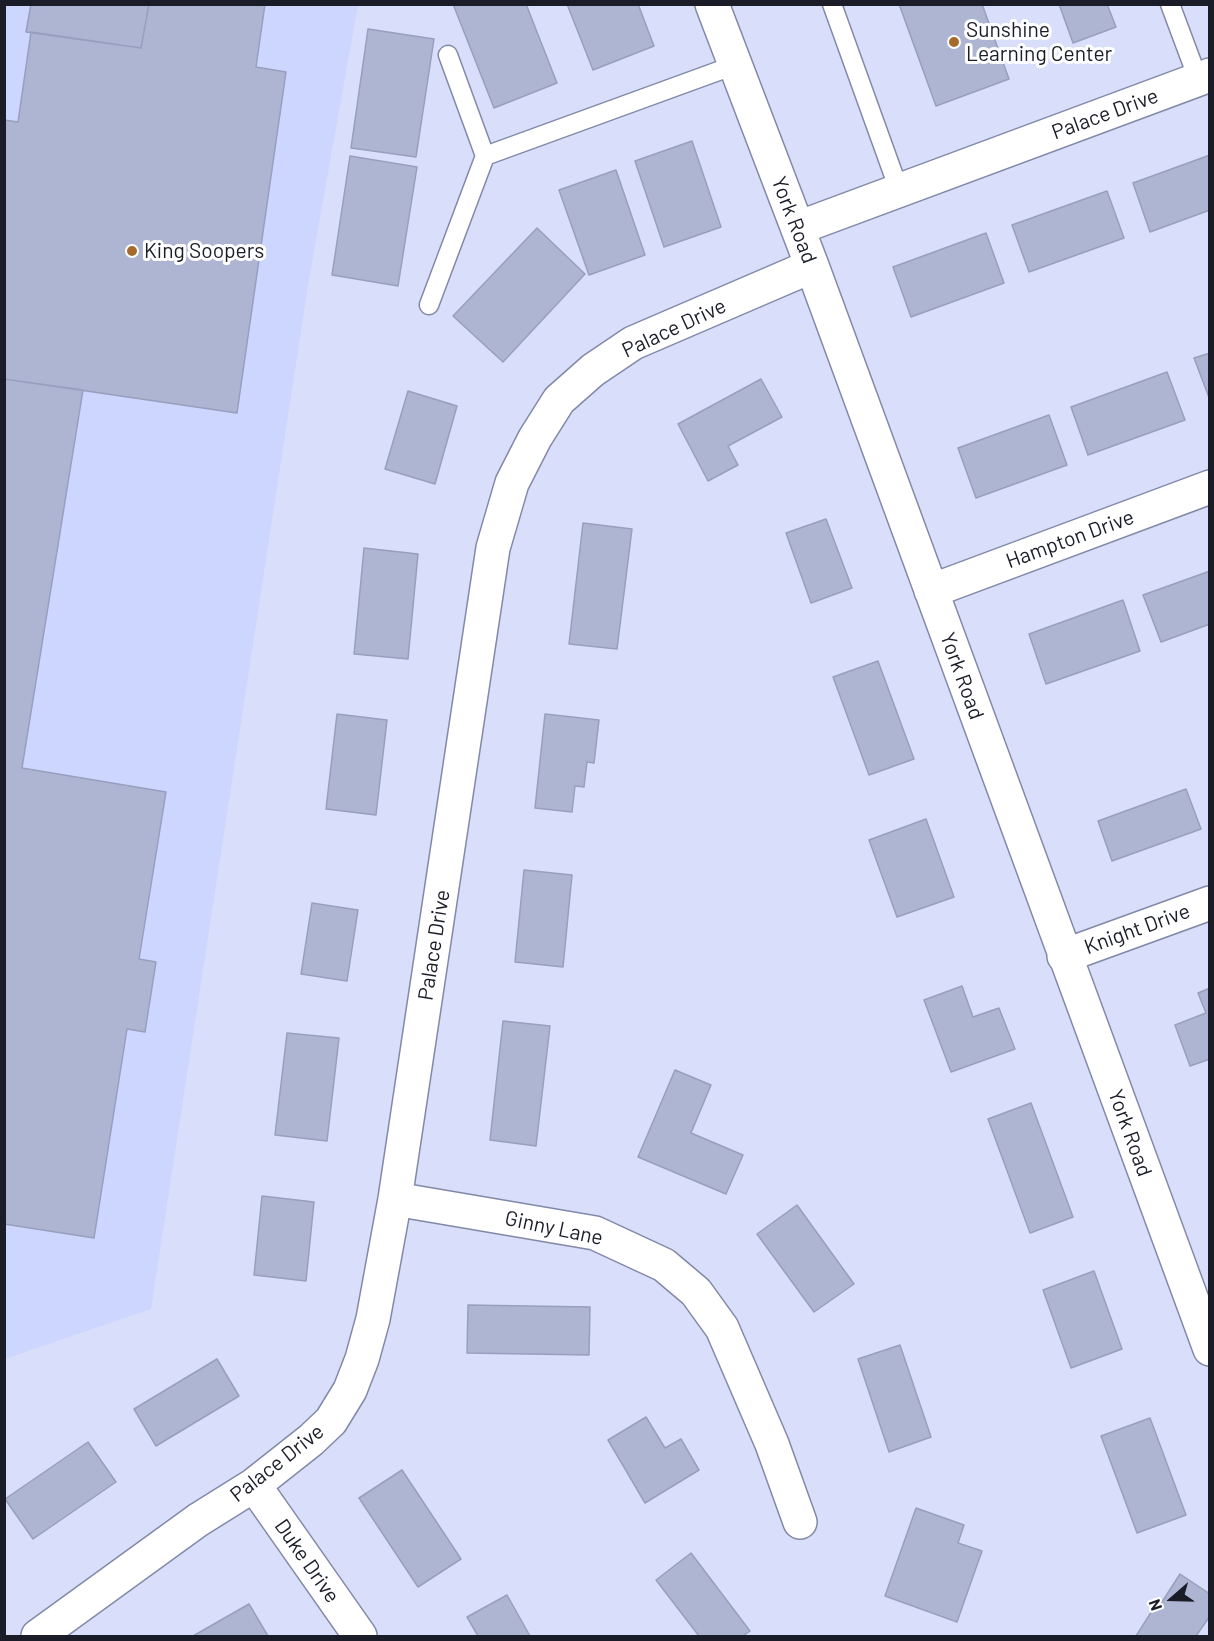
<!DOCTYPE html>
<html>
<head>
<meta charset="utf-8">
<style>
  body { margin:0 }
  #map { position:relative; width:1214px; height:1641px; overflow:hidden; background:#d9dffa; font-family:Barlow,sans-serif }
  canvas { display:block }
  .frame { position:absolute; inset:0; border:6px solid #1a1c28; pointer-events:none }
  .north { position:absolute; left:1142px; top:1569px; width:60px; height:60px; -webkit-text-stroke:4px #fff; paint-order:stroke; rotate:250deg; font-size:16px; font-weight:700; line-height:24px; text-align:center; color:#1a1c28 }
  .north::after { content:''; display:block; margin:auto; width:21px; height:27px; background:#1a1c28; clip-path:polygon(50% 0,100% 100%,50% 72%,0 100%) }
</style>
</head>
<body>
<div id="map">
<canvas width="1214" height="1641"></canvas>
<div class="frame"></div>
<div class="north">N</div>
</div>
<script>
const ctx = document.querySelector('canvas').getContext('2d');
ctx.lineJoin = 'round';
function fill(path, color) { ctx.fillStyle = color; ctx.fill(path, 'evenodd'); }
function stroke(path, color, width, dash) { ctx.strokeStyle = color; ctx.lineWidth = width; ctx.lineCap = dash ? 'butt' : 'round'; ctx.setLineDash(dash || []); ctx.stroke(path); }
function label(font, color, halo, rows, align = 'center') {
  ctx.font = font + ' Barlow,sans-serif'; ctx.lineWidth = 6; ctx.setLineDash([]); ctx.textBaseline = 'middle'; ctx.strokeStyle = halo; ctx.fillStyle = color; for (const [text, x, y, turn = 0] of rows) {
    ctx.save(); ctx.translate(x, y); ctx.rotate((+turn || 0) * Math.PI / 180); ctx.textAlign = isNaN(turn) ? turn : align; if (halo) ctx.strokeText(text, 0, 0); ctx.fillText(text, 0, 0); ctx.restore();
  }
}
fill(new Path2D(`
  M4,5H358L309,279L151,1309L5,1359Z`), '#cdd6fe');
const building = new Path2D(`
  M31,4H149L141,48L26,32Z
  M149,4H265L256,67L286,72L237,413L4,379V120L18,122L31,32L141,48Z
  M453,4H526L557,83L494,108Z
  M567,4H638L654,46L593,70Z
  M899,4H982L1009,79L936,106Z
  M1059,4H1107L1116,27L1073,43Z
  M368,29L434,39L416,157L351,148Z
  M692,141L721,227L664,247L635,161Z
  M1210,155V210L1150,232L1133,183Z
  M350,156L417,167L398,286L332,275Z
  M616,170L645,255L589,275L559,190Z
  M1107,191L1124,238L1029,272L1012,225Z
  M537,228L585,274L503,362L453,316Z
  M986,233L1004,283L911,317L893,267Z
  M1210,353V400L1194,358Z
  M1167,372L1185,420L1088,455L1071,407Z
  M4,379L83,390L22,768L166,792L139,959L156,962L145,1032L127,1029L94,1238L4,1224Z
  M761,379L782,417L728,446L738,465L708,481L678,424Z
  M408,391L457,406L435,484L385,469Z
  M1049,415L1067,465L976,498L958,448Z
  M826,519L852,588L811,603L786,533Z
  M583,523L632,529L617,649L569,644Z
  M364,548L418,554L408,659L354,654Z
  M1210,571V624L1161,642L1143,595Z
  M1123,600L1140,651L1046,684L1029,634Z
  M878,661L914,759L869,775L833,677Z
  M337,714L387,720L376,815L326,809Z
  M545,714L599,720L594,763L587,762L584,787L575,786L572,812L535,808Z
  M1186,789L1201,829L1112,861L1098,821Z
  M926,819L954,897L897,917L869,840Z
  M524,870L572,875L563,967L515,962Z
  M312,903L358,910L347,981L301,974Z
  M962,986L973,1017L999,1008L1015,1049L951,1072L924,1000Z
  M1210,988V1059L1190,1066L1175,1025L1206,1013L1198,993Z
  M503,1021L550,1026L536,1146L490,1140Z
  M287,1033L339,1038L327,1141L275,1135Z
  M675,1070L711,1085L691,1133L743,1155L726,1194L638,1157Z
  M1031,1103L1073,1217L1030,1233L988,1119Z
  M262,1196L314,1202L306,1281L254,1275Z
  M797,1205L854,1284L814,1312L757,1234Z
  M1094,1271L1122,1349L1071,1368L1043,1290Z
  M468,1305L590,1307L589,1355L467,1353Z
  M900,1345L931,1437L889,1452L858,1359Z
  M217,1359L239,1396L156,1446L134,1409Z
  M646,1417L665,1448L681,1439L699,1470L645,1503L608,1440Z
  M1150,1418L1186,1515L1137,1533L1101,1436Z
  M88,1442L116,1482L33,1539L5,1499Z
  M402,1470L461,1559L418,1587L359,1498Z
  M916,1508L964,1525L958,1543L982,1551L957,1622L885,1596Z
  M691,1553L750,1631L743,1636H699L656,1580Z
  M1180,1574L1210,1594V1616L1196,1636H1136L1157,1603L1160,1605Z
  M507,1595L530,1636H478L467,1617Z
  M249,1604L268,1636H193Z`);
fill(building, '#aeb5d3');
stroke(building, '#989fbe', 1.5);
const lane = new Path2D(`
  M832,4L899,190
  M1170,4L1198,79
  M448,55L485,156
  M429,305L485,156L735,65`);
const street = new Path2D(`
  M712,4L812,266L1210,1349
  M798,228L1210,75
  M931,591L1210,487
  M1064,956L1210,903
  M395,1199L595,1233L664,1265L696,1292L722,1328L772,1444L800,1522
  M254,1485L360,1636
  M38,1636L198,1520L254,1485L311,1440L331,1421L350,1390L362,1359L373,1319L395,1199L493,548L512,483L535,438L559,400L593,370L633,343L812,266`);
stroke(lane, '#8289a8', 21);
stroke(street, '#8289a8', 36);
stroke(lane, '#fff', 18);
stroke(street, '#fff', 33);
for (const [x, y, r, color] of [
  [954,42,6,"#a66b2c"],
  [132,251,6,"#a66b2c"]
]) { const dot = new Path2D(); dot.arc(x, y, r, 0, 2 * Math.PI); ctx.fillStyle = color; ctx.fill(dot); stroke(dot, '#fff', 2); }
label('21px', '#1a1c28', '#fff', [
  ["Sunshine",966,30],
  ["Learning Center",966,54],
  ["King Soopers",144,251]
], 'left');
label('21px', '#1a1c28', '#fff', [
  ["Palace Drive",1105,114,-20],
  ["York Road",794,220,69],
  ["Palace Drive",674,328,-25],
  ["Hampton Drive",1070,539,-20],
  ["York Road",962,676,70],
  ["Knight Drive",1137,929,-20],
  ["Palace Drive",434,945,-81],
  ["York Road",1130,1133,70],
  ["Ginny Lane",554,1228,12],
  ["Palace Drive",277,1463,-38],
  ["Duke Drive",307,1561,55]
]);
</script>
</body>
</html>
